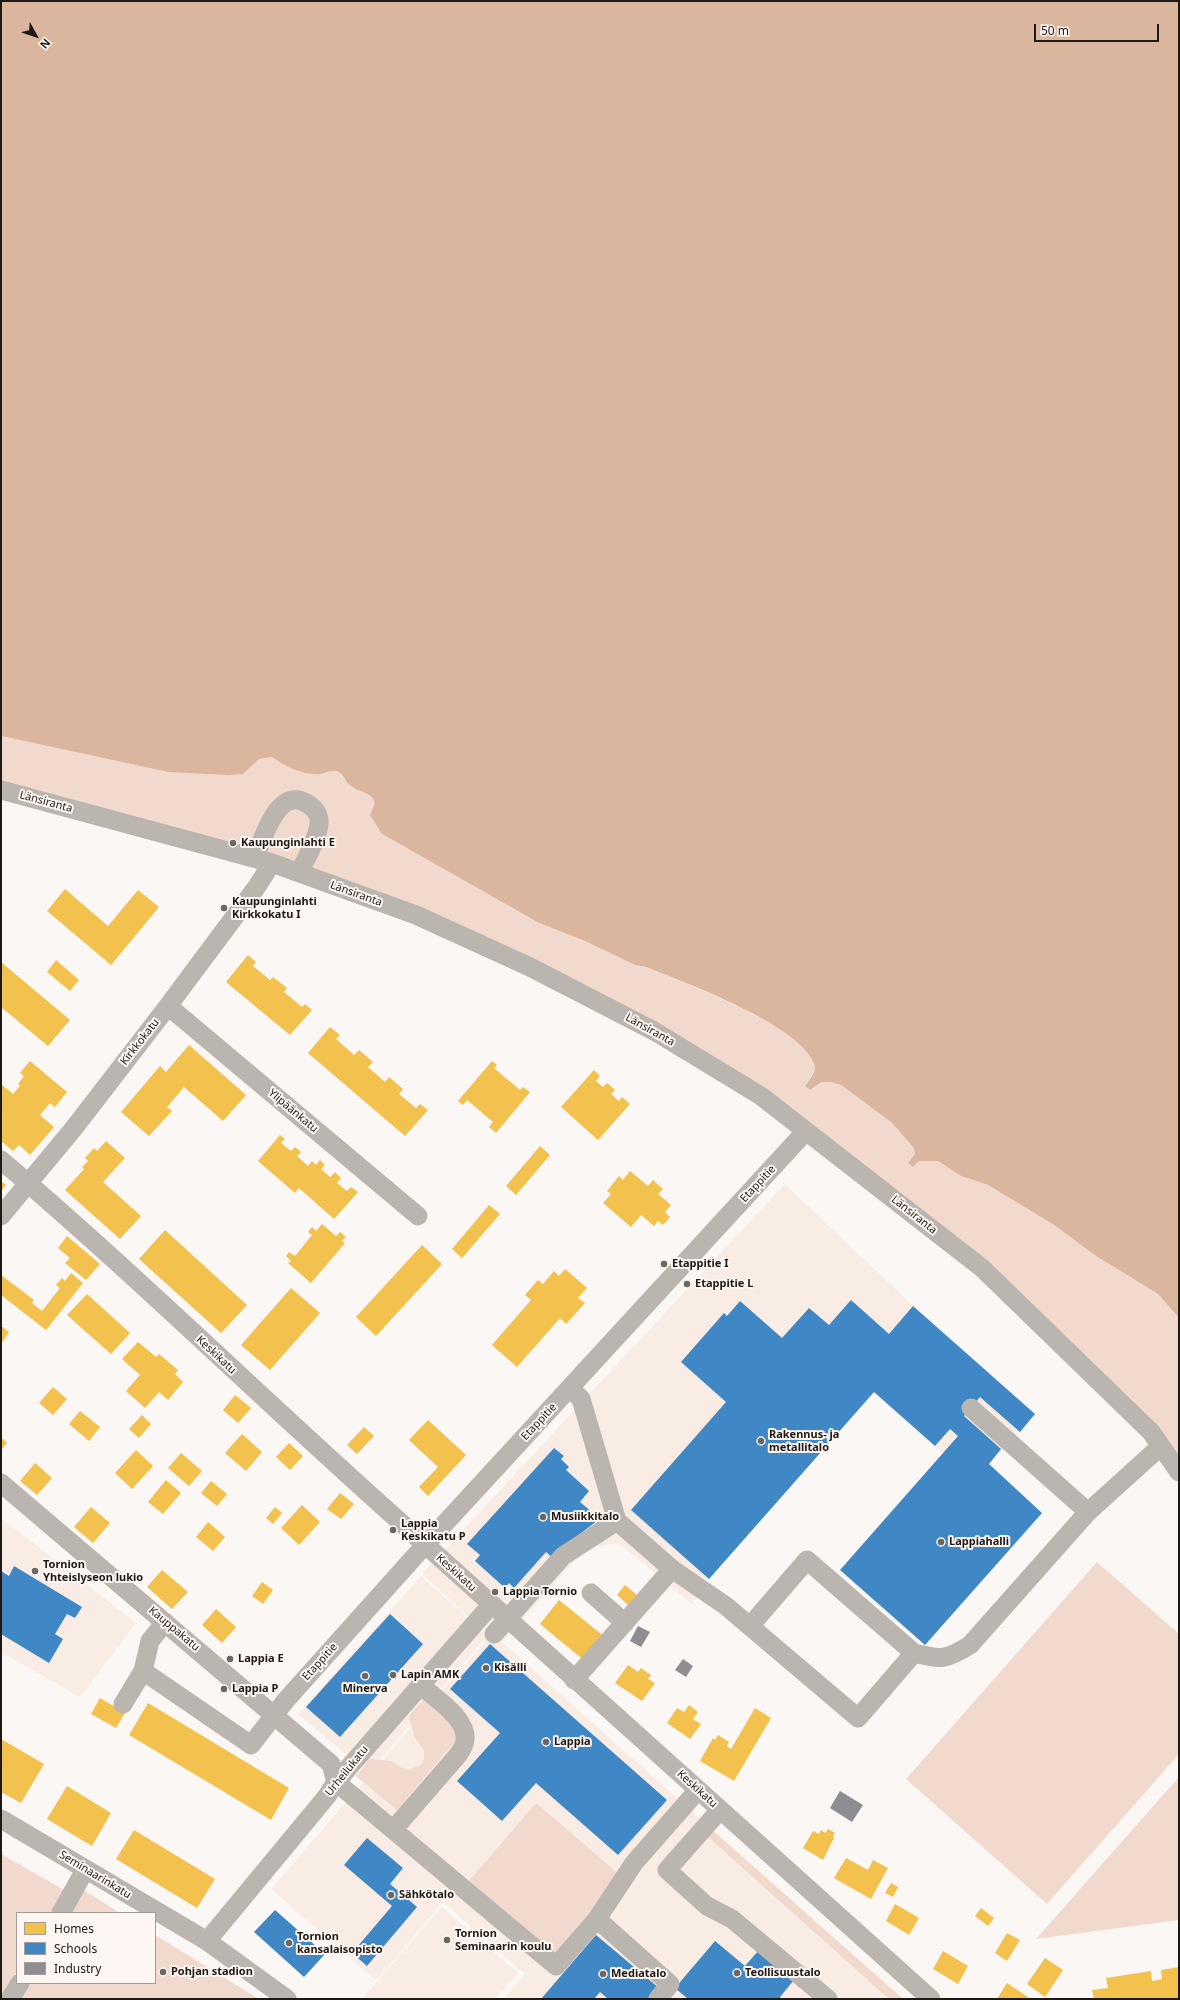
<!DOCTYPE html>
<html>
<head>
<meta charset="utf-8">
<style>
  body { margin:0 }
  #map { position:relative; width:1180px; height:2000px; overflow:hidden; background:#faf7f5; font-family:"Noto Sans",sans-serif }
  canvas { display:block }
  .frame { position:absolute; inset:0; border:2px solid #1e1915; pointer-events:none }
  .legend { position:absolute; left:16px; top:1912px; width:140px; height:72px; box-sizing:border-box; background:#fdf6f2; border:1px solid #a49e9a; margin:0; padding:5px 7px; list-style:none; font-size:12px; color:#1e1915 }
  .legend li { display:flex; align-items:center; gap:8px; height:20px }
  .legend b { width:20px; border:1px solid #a49e9a }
  .north { position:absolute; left:16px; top:16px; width:40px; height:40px; -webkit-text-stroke:3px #fdf6f2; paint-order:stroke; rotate:130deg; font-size:11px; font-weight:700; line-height:16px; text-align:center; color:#1e1915 }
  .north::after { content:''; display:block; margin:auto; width:14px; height:18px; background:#1e1915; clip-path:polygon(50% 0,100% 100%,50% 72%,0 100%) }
  .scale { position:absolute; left:1034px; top:24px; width:125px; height:18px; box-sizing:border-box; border:2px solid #1e1915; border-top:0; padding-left:5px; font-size:12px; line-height:14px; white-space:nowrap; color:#1e1915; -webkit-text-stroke:3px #fdf6f2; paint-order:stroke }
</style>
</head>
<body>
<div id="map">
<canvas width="1180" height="2000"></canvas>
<div class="frame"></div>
<ul class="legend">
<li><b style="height:11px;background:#f2c14e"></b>Homes</li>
<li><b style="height:11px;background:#3f88c5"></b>Schools</li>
<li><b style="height:11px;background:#8d8d92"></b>Industry</li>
</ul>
<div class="north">N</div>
<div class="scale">50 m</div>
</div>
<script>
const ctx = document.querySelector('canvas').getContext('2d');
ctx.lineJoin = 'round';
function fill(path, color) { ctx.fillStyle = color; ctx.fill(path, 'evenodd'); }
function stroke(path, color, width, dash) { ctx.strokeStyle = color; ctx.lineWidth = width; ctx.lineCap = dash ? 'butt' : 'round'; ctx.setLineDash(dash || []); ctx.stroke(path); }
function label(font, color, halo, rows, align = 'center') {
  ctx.font = font + ' "Noto Sans",sans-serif'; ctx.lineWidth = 4; ctx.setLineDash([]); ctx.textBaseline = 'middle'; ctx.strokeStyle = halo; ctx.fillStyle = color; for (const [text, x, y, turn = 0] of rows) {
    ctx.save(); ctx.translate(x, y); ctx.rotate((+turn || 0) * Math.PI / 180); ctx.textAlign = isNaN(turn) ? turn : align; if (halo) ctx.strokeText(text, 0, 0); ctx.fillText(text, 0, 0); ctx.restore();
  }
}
fill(new Path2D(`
  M785,1184L913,1306L1035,1414L989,1464L943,1454L874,1392L709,1579L692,1604L619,1543L586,1548L502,1642L903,1999H503L525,1974L443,1902L376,1980L271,1889L490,1636L422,1574Z
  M1,1518L136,1623L80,1697L1,1652Z
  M421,1576L487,1636L368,1773L298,1714Z
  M442,1907L518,1973L495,1999H362Z`), '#f8ece4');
fill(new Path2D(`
  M1,736L168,772L243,774L259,759L272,757L279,762L320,774L332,771L338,772L351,786L369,793L374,800V808L382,834L539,923L585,941L635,965L646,967C682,982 804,1027 814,1064C816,1072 809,1080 805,1086L810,1090L822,1082H830L841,1085L891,1122L914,1148L915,1154L908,1163L913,1167L919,1161H938L961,1176L988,1185L1054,1225L1096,1256L1158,1294L1179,1318V1466L1155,1430L765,1092L421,911L1,784Z
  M1097,1562L1179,1634V1754L1047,1904L906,1779Z
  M424,1699L452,1723L457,1739L397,1810L356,1776L370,1759L391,1761L402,1768L409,1770L422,1764L424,1759V1750L414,1736L409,1716Z
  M1179,1777V1920L1036,1939Z
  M536,1803L621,1876L554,1954L469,1881Z
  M712,1830L903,1999H889L707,1836Z
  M1,1854L66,1891L53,1913H17V1971L1,1997Z
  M82,1889L120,1913H65Z
  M155,1935L259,1999H13L23,1983H155Z`), '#f1dacd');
fill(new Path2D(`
  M1,1H1179V1318L1158,1294L1096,1256L1054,1225L988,1185L961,1176L938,1161H919L913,1167L908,1163L915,1154L914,1148L891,1122L841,1085L830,1082H822L810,1090L805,1086C809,1080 817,1072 814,1064C802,1026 684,982 646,967L635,965L585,941L539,923L382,834L370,815C383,793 364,795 351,786C345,782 344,774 336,771C330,770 326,773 321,774C305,776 284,766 272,757L259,759L243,774L228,775L168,772L1,736Z`), '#dab69f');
fill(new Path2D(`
  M65,889L108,926L138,890L159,907L111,965L47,911Z
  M248,955L256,962L253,966L270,980L273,977L287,988L284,992L302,1007L305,1004L312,1010L290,1035L226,982Z
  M56,960L79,980L70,991L47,972Z
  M1,962L70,1020L48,1046L1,1007Z
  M330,1027L340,1035L336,1039L354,1055L359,1050L373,1062L368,1067L385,1082L389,1077L403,1089L399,1094L416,1108L420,1104L428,1110L405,1136L308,1053Z
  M189,1045L246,1095L223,1121L184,1087L167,1107L172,1111L149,1136L121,1112L160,1066L166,1072Z
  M30,1061L67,1092L55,1107L50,1103L40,1115L54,1127L30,1155L19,1145L13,1151L1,1141V1084L13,1094L20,1086L18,1084L24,1076L20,1073Z
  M492,1061L497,1065L494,1068L520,1090L523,1087L530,1092L496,1133L489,1127L493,1122L467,1100L463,1105L458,1101Z
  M594,1070L600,1076L596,1081L603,1087L607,1083L615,1090L611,1094L619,1101L622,1097L630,1104L598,1140L561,1107Z
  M280,1135L285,1139L281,1143L291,1151L295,1147L301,1152L297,1156L308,1166L312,1161L316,1165L320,1160L325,1165L321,1169L330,1177L335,1172L341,1178L337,1183L347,1191L351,1187L358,1192L334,1219L299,1188L295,1193L258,1161Z
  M106,1141L125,1158L103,1182L141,1216L120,1239L65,1190L84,1169L82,1167L88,1161L85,1158L94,1148L97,1151Z
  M540,1146L550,1155L516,1195L506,1186Z
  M630,1171L648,1186L653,1180L663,1189L658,1194L671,1205L665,1212L670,1217L663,1225L658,1221L654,1226L641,1215L631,1227L603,1203L611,1194L607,1191L619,1176L623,1180Z
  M1,1181L6,1185L1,1191Z
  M489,1205L500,1214L462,1258L452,1249Z
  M322,1224L336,1236L340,1232L346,1237L342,1241L345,1243L311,1283L288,1263L291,1261L286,1256L289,1252L295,1256L312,1235L308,1232L312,1227L316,1231Z
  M165,1230L247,1305L221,1333L139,1259Z
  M67,1236L100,1264L86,1280L65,1263L70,1258L58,1248Z
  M422,1245L442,1264L376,1336L356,1317Z
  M565,1269L587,1288L578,1298L585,1303L566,1324L560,1318L517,1367L492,1345L531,1300L525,1295L538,1280L543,1284L554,1271L559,1276Z
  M71,1273L83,1283L46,1330L1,1295V1275L34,1300L32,1303L42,1311L60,1288L56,1285L62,1278L65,1281Z
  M291,1288L320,1313L270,1370L241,1345Z
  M87,1294L130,1333L111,1354L67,1315Z
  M1,1326L9,1332L1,1344Z
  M138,1342L156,1357L159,1354L178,1370L175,1374L183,1382L168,1400L159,1392L145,1408L126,1391L140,1375L122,1359Z
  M53,1387L67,1399L53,1415L39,1403Z
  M235,1395L251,1408L238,1423L223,1410Z
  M80,1411L100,1427L89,1441L69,1424Z
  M142,1415L151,1424L139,1438L129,1429Z
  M428,1420L466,1455L428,1496L419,1487L438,1467L409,1440Z
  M364,1427L374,1436L357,1454L347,1445Z
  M242,1434L262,1452L246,1471L225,1453Z
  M1,1437L7,1443L1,1450Z
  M289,1443L303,1456L290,1470L276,1457Z
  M136,1450L153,1466L132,1489L115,1473Z
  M181,1453L202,1471L189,1486L168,1468Z
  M35,1463L52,1478L37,1495L20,1481Z
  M166,1480L181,1493L163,1514L148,1502Z
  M211,1481L227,1494L217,1506L201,1493Z
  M340,1493L354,1504L341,1519L327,1509Z
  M302,1505L320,1522L299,1545L281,1528Z
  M91,1507L110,1523L93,1543L74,1527Z
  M275,1507L282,1513L273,1524L266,1518Z
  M208,1522L225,1537L213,1551L196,1537Z
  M162,1570L188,1592L172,1609L147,1587Z
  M262,1582L273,1590L263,1604L252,1596Z
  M625,1585L637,1595L628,1605L617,1595Z
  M559,1600L606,1638L586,1662L540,1624Z
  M216,1609L236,1627L222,1643L202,1625Z
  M628,1665L638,1672L641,1668L651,1675L648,1679L655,1683L642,1701L615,1683Z
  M100,1698L125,1713L116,1728L91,1714Z
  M148,1703L289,1788L271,1820L129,1735Z
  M689,1705L698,1712L693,1719L701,1724L690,1739L667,1723L677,1708L684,1712Z
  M755,1708L771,1718L734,1781L700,1761L713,1738L715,1740L718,1735L729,1742L727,1746L731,1749Z
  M1,1739L44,1764L21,1803L1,1792Z
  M67,1786L111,1813L92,1846L47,1819Z
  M828,1829L835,1833L833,1837L834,1838L823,1860L803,1848L813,1831L819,1834L821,1830L825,1833Z
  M134,1830L215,1879L197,1908L116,1859Z
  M846,1858L868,1870L873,1860L888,1868L871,1899L834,1878Z
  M891,1883L898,1887L893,1897L885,1893Z
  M895,1904L919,1918L909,1935L886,1921Z
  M981,1908L994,1918L988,1926L975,1916Z
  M1007,1933L1020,1940L1007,1961L995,1953Z
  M943,1951L968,1966L958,1984L933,1969Z
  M1045,1958L1063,1970L1045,1997L1027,1984Z
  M1179,1967V1999H1094L1092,1990L1108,1988L1106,1978L1151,1971L1152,1981L1162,1979L1161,1970Z
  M1007,1983L1031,1999H997Z`), '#f2c14e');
fill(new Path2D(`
  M851,1300L889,1334L913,1306L1035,1414L1020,1432L980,1397L964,1416L1001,1449L989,1464L1042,1513L925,1645L840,1570L958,1436L950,1429L935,1446L874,1392L709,1579L631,1510L726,1402L681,1362L724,1313L727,1316L740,1301L782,1338L809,1308L829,1325Z
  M554,1448L564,1456L561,1459L569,1467L566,1470L589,1491L580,1502L593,1513L597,1521L564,1546L555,1560L546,1552L514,1588L509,1583L505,1588L475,1561L480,1555L467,1544Z
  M14,1566L82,1607L75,1618L67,1614L55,1634L63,1639L49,1663L1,1634V1571L9,1576Z
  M390,1614L423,1644L340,1737L306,1707Z
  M490,1644L667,1800L618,1855L536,1783L502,1821L457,1781L500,1733L450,1689Z
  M367,1838L403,1868L390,1884L417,1907L367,1966L352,1953L392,1906L344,1865Z
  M275,1910L325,1954L304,1977L254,1932Z
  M596,1935L659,1988L650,1999H608L600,1992L594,1999H541Z
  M715,1941L745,1966L759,1950L794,1980L780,1997L782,1999H688L675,1988Z`), '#3f88c5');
fill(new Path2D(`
  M638,1626L650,1632L641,1647L630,1641Z
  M683,1659L693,1666L686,1677L675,1670Z
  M840,1791L863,1805L852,1822L830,1808Z`), '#8d8d92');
stroke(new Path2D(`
  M1,790L272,863L416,915L530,967L654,1031L761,1096L982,1268L1151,1432L1179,1472
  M255,858C263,839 278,784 308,804C315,808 320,816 319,824C317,841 306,858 299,873
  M168,1006L418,1216
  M1,1160C134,1273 258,1395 388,1511C569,1674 750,1836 931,1999
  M1,1216L74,1128L168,1006L256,888L272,863
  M570,1388L581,1399L617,1521L672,1569L726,1606L858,1718L914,1653
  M971,1408L1088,1512
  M1,1483L331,1764L336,1782
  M591,1593L625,1623
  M165,1622L150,1641L143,1671L251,1745L286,1700L425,1545L806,1131
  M750,1626L807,1560L914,1653C941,1660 946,1660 970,1645L1088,1512L1161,1446
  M494,1634L563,1556L617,1521
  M574,1680L672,1569
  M123,1704L143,1671
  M336,1782L556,1966L597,1919L634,1863L698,1790
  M720,1810L667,1870L707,1906L732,1919L828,1999
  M1,1819L207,1941L287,1999
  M393,1830L458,1755C460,1752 463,1748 464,1744C472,1721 435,1698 420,1685
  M61,1913L85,1870
  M597,1919L670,1984L658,1999
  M207,1941L327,1796L336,1782L491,1605
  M10,1999L20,1983`), '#bbb5b0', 19);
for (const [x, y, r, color] of [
  [233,843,4,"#6b6763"],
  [224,908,4,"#6b6763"],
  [664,1264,4,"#6b6763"],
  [687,1284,4,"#6b6763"],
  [761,1441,4,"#6b6763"],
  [543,1517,4,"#6b6763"],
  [393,1530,4,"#6b6763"],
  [941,1542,4,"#6b6763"],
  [35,1571,4,"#6b6763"],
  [495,1592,4,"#6b6763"],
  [230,1659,4,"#6b6763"],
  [486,1668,4,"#6b6763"],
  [393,1675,4,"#6b6763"],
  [365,1676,4,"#6b6763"],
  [224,1689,4,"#6b6763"],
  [546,1742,4,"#6b6763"],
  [391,1895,4,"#6b6763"],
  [447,1940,4,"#6b6763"],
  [289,1943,4,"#6b6763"],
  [163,1972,4,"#6b6763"],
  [737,1973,4,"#6b6763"],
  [603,1974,4,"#6b6763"]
]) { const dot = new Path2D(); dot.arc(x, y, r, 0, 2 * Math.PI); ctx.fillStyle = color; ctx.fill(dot); stroke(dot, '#fdf6f2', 1.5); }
label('11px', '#1e1915', '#fdf6f2', [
  ["Länsiranta",46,802,15],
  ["Länsiranta",356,894,20],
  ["Länsiranta",650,1030,29],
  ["Kirkkokatu",140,1042,-52],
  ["Ylipäänkatu",293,1111,40],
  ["Etappitie",758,1184,-47],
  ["Länsiranta",914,1215,38],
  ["Keskikatu",216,1355,43],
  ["Etappitie",539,1422,-47],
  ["Keskikatu",456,1573,42],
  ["Kauppakatu",174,1629,40],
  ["Etappitie",320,1662,-48],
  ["Urheilukatu",347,1771,-51],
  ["Keskikatu",697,1789,42],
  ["Seminaarinkatu",95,1875,31]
]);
label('bold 11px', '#1e1915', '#fdf6f2', [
  ["Kaupunginlahti E",241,843],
  ["Kaupunginlahti",232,902],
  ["Kirkkokatu I",232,915],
  ["Etappitie I",672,1264],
  ["Etappitie L",695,1284],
  ["Rakennus- ja",769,1435],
  ["metallitalo",769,1448],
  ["Musiikkitalo",551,1517],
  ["Lappia",401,1524],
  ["Keskikatu P",401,1537],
  ["Lappiahalli",949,1542],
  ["Tornion",43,1565],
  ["Yhteislyseon lukio",43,1578],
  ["Lappia Tornio",503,1592],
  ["Lappia E",238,1659],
  ["Kisälli",494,1668],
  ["Lapin AMK",401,1675],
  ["Lappia P",232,1689],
  ["Minerva",365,1689,"center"],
  ["Lappia",554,1742],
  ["Sähkötalo",399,1895],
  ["Tornion",455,1934],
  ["Seminaarin koulu",455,1947],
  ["Tornion",297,1937],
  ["kansalaisopisto",297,1950],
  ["Pohjan stadion",171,1972],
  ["Teollisuustalo",745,1973],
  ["Mediatalo",611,1974]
], 'left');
</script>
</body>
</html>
